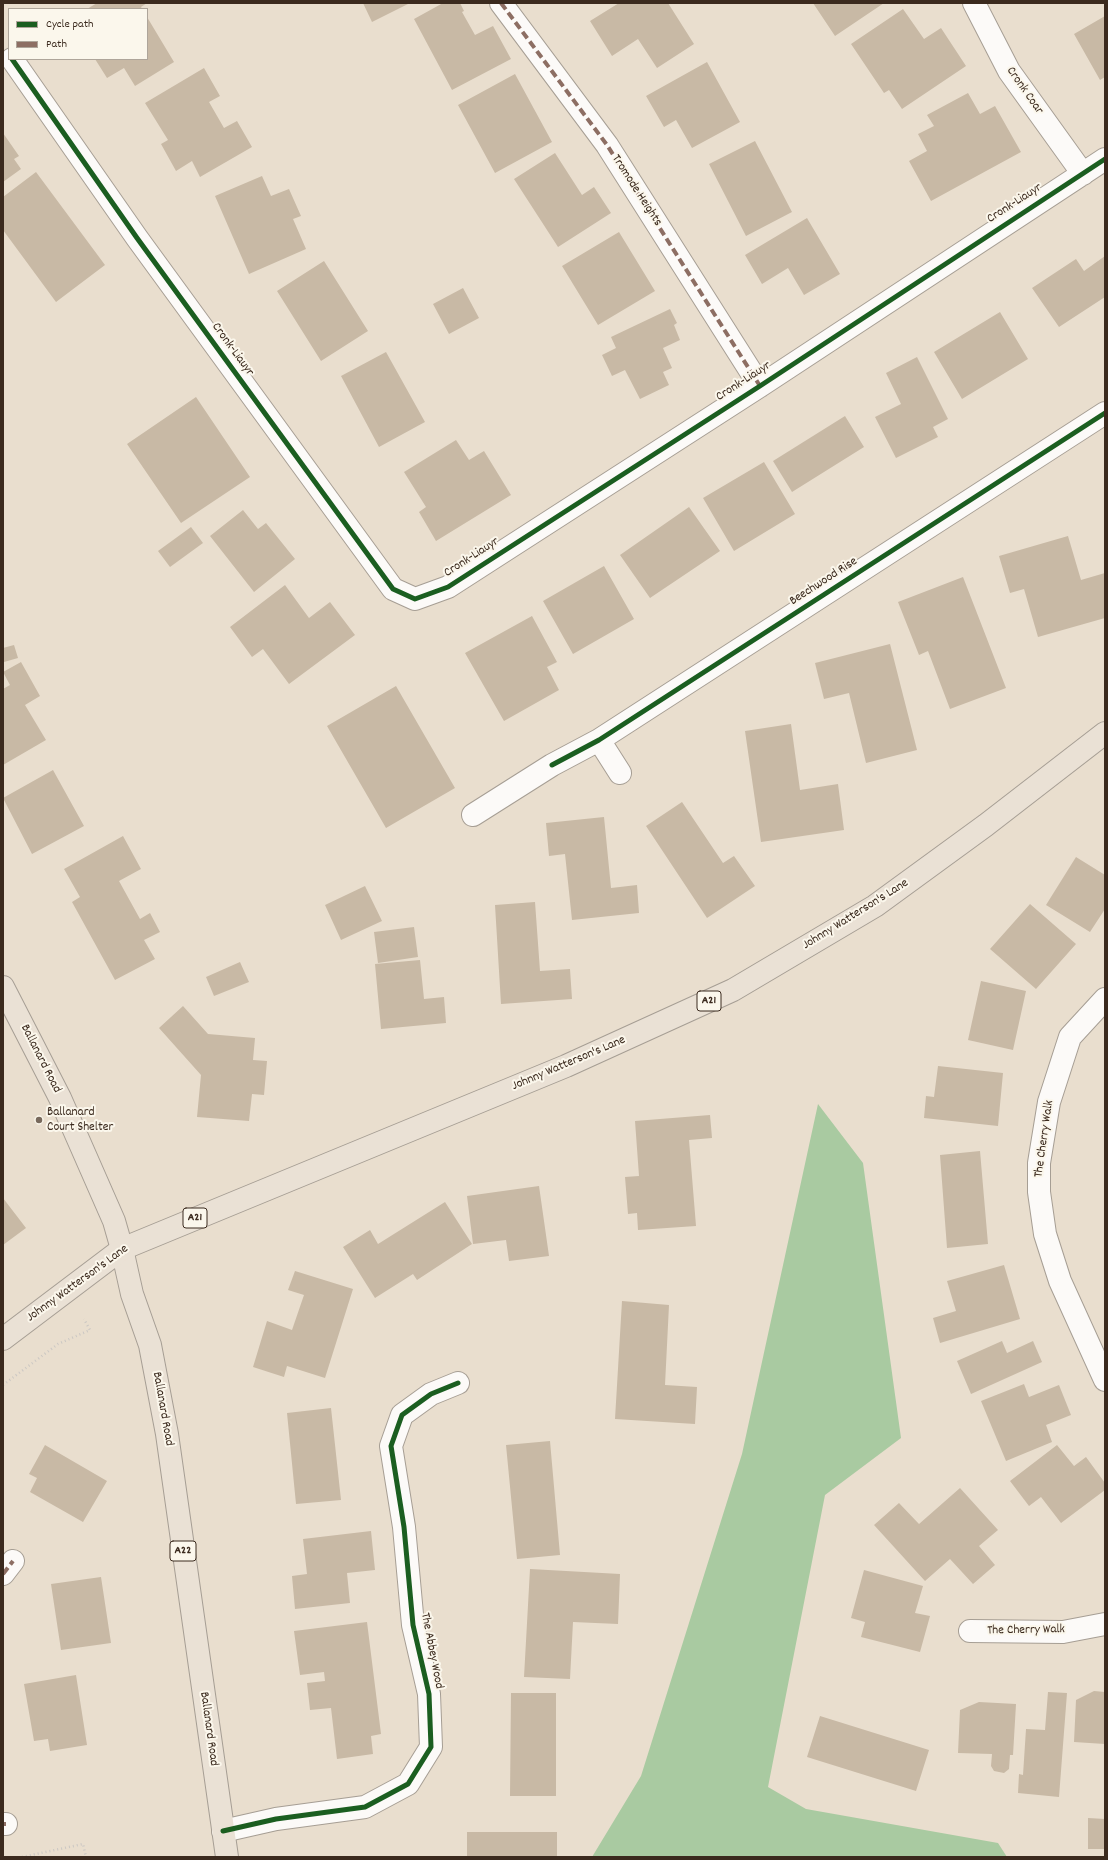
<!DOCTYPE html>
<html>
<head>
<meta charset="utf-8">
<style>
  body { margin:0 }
  #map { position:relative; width:1108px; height:1860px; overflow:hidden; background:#e9dece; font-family:Dekko,sans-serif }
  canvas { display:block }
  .frame { position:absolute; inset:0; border:4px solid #3b2a1e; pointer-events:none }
  .legend { position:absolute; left:8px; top:8px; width:140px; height:52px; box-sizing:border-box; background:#fbf7ec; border:1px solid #aea59a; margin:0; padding:5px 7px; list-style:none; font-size:12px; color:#3b2a1e }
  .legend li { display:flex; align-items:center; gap:8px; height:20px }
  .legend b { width:20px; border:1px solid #aea59a }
</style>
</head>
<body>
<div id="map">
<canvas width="1108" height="1860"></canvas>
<div class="frame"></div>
<ul class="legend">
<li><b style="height:5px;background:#1b5e20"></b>Cycle path</li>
<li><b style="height:5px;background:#8d6e63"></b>Path</li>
</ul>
</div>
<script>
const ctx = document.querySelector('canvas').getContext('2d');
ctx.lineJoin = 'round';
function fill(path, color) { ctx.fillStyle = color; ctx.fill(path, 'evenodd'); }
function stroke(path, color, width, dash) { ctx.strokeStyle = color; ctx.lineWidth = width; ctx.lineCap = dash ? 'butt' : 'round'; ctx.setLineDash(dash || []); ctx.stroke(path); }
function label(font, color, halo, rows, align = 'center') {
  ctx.font = font + ' Dekko,sans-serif'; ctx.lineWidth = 4; ctx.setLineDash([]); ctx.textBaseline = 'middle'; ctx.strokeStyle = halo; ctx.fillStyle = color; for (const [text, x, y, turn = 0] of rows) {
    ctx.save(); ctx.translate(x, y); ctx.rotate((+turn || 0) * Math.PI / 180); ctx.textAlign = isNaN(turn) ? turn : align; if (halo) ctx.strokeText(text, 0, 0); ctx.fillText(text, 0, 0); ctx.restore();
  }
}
fill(new Path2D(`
  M818,1104L863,1163L901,1438L825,1495L768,1787L806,1809L998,1843L1007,1857H592L641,1776L742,1454Z`), '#a9caa1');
fill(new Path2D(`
  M97,3H147L141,7L142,9H87Z
  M363,3H410L372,22Z
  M443,3H460L464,11L462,12L475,35L493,26L511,59L452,90L414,19Z
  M619,3H668L694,44L657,68L638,39L612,56L590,21Z
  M813,3H884L835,36Z
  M903,9L924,39L941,28L966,66L902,109L889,90L884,93L851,44Z
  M1105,16V77L1100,80L1074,34Z
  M147,17L174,62L135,86L124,68L107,78L95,59H147Z
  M707,62L740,122L692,148L676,120L664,127L646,96Z
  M204,68L220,96L209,102L224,128L237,121L252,147L200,177L192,161L176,171L161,144L168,140L145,103Z
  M515,74L552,142L495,173L458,105Z
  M968,93L980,114L995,106L1021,152L931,201L909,161L927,151L918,134L934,126L927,115Z
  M3,133L19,156L14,159L21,169L3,182Z
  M755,141L792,212L746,236L709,164Z
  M555,153L582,195L594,187L611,213L558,247L514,179Z
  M36,172L105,265L56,302L3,230V197Z
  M262,176L271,196L289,189L301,216L293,219L306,249L249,274L215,196Z
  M807,218L840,274L804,295L788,268L762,284L745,255Z
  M619,232L655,291L598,325L562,266Z
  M1105,256V297L1059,327L1032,288L1076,259L1084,271Z
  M324,261L368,331L321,361L277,291Z
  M463,288L479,318L449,334L433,304Z
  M670,309L677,323L674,325L680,340L663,348L672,368L663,372L669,385L640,399L625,370L612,376L602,355L616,348L611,337Z
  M1000,312L1028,359L962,399L934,352Z
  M386,352L425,422L379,447L341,376Z
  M917,357L948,419L933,427L938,437L896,458L875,417L901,404L886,373Z
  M196,397L250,477L181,523L127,444Z
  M845,416L864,447L792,492L773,461Z
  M456,440L469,460L484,451L511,495L436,541L419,512L426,507L404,472Z
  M764,462L795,514L734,551L703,498Z
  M689,507L720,551L650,598L620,555Z
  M243,510L258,529L266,523L295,559L254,592L210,536Z
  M191,527L203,543L170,567L158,551Z
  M1068,536L1081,580L1105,573V618L1038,637L1024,589L1010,593L999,556Z
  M604,566L634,619L573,654L543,601Z
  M963,577L1006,688L950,709L928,651L919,655L898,602Z
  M285,585L309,618L330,602L355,635L289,684L263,649L252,657L230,627Z
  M532,616L557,662L547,667L559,690L504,721L465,653Z
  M890,644L917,750L866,763L849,693L824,699L815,663Z
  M14,645L18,658L4,662L3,648Z
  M21,662L40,696L25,705L46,740L3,765V689L10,685L3,672Z
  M396,686L455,788L386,828L327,726Z
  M791,724L800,790L838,784L844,830L761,842L745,731Z
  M53,770L84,826L32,854L3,798Z
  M682,802L723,863L734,856L755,886L707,918L646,826Z
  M604,817L611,888L637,885L639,913L572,920L565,854L549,856L546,823Z
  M123,836L141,869L119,881L140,919L150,913L160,932L144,940L155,959L115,980L72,902L80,897L64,869Z
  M1076,857L1105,875V909L1090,932L1046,905Z
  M365,886L382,921L341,940L325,905Z
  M535,902L540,971L570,969L572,999L501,1004L495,905Z
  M1030,904L1076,944L1036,989L990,949Z
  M414,927L418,957L378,963L374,932Z
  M420,960L424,999L444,997L446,1023L381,1029L375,964Z
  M240,962L249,982L214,996L206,977Z
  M981,981L1026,991L1013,1050L968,1040Z
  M183,1006L208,1034L255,1038L253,1060L267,1061L264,1095L252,1094L249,1121L197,1117L201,1075L159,1028Z
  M938,1066L1003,1073L998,1126L924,1118L926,1096L934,1097Z
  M710,1115L712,1138L689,1140L696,1226L638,1230L637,1213L628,1214L625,1177L639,1176L635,1121Z
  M980,1151L988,1244L947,1248L940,1155Z
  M539,1186L549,1256L509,1261L506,1240L473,1244L467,1196Z
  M3,1198L26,1228L3,1245Z
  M445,1202L472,1244L417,1280L413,1274L375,1298L343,1247L370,1230L378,1244Z
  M1004,1265L1020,1319L940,1343L933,1318L956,1311L947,1281Z
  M295,1271L353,1289L325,1378L287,1366L284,1377L253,1367L267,1321L292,1330L304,1295L288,1290Z
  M622,1301L669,1305L665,1385L697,1387L695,1424L615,1419Z
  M1002,1341L1007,1353L1033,1341L1042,1362L971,1394L957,1361Z
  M1024,1384L1029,1397L1059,1385L1071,1415L1046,1425L1052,1442L1006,1461L981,1401Z
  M331,1408L341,1500L296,1504L287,1413Z
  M550,1441L560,1555L517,1559L506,1445Z
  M45,1445L107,1481L83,1522L30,1492L37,1478L29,1474Z
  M1057,1445L1074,1466L1086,1457L1105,1483V1490L1061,1523L1041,1497L1029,1506L1010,1481Z
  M960,1488L998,1530L979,1546L995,1565L973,1584L950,1559L925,1581L874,1525L899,1503L919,1524Z
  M371,1531L375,1570L347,1573L350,1603L295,1609L292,1576L307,1574L303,1539Z
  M530,1569L620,1574L618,1624L573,1622L570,1679L524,1677Z
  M864,1570L923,1586L915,1613L930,1616L920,1652L861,1637L865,1622L851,1618Z
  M101,1577L111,1643L61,1650L51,1584Z
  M367,1622L381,1734L371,1736L373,1754L337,1759L331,1708L310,1710L307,1683L325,1681L324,1672L300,1675L294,1631Z
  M76,1675L87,1745L50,1751L48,1739L34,1741L24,1684Z
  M1094,1691L1105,1692V1744L1074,1742L1076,1700Z
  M1048,1692L1067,1693L1059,1797L1018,1793L1019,1774L1023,1775L1026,1729L1045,1730Z
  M511,1693H556V1796H510Z
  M979,1702L1016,1704L1013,1755H1010L1009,1769L1004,1773L994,1771L991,1766L992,1754L958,1753L960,1710Z
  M820,1716L929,1750L916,1791L807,1757Z
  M1088,1818L1105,1819V1849H1088Z
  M467,1832H557V1857H467Z`), '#c8b9a5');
const minor = new Path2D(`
  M501,3L607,145L760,386
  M974,3L1009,71L1083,174
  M12,59L137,238L393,589L415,599L448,587L760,386L1105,159
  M599,740L620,773
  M473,815L552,765L599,740L1105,413
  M1105,999L1070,1037L1049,1102L1039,1163V1192L1045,1234L1060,1281L1105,1380
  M3,1574L13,1561
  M970,1631L1063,1632L1105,1624
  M3,1824H6
  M223,1831L276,1819L365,1807L408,1784L431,1747L429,1694L413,1625L404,1527L391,1446L402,1415L431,1394L458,1383`);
const major = new Path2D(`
  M3,987L60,1098L114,1221L122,1249L132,1294L150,1345L167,1434L227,1857`);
const highway = new Path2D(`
  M3,1339L122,1249L566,1066L733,990L875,906L986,825L1105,733`);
stroke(minor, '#a69e94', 24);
stroke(major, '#a69e94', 24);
stroke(highway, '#a69e94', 24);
stroke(new Path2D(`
  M3,1385L58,1344L90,1330L84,1319
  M22,1857L83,1844L86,1857`), '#cbc7c3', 2.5, [1, 3]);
stroke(minor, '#fcfaf8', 22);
stroke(major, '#eae1d5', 22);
stroke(highway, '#eae1d5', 22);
stroke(new Path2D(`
  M501,3L607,145L760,386
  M3,1574L13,1561
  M3,1824H6`), '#8d6e63', 4, [8, 4]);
stroke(new Path2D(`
  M12,59L137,238L393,589L415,599L448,587L760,386L1105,159
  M552,765L599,740L1105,413
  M223,1831L276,1819L365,1807L408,1784L431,1747L429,1694L413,1625L404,1527L391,1446L402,1415L431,1394L458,1383`), '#1b5e20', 5);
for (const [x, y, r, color] of [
  [39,1120,4,"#78695c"]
]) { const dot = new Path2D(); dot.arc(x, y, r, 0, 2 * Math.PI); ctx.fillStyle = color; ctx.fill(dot); stroke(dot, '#fbf7ec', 1.5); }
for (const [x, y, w] of [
  [709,1001,24],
  [195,1218,24],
  [183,1551,26]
]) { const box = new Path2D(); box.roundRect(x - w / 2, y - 10, w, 20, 3); ctx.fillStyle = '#fbf7ec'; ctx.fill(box); stroke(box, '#3b2a1e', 1); }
label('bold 12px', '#3b2a1e', null, [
  ["A21",709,1001],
  ["A21",195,1218],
  ["A22",183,1551]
]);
label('13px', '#3b2a1e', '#fbf7ec', [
  ["Cronk Coar",1024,91,55],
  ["Tromode Heights",636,191,57],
  ["Cronk-Liauyr",1015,204,-33],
  ["Cronk-Liauyr",232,350,54],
  ["Cronk-Liauyr",744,382,-33],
  ["Cronk-Liauyr",472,558,-33],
  ["Beechwood Rise",824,582,-33],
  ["Johnny Watterson's Lane",856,915,-32],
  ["Ballanard Road",40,1059,63],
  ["Johnny Watterson's Lane",569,1064,-23],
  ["The Cherry Walk",1045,1139,-82],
  ["Johnny Watterson's Lane",78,1284,-36],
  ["Ballanard Road",162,1409,80],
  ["The Cherry Walk",1026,1631,-1],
  ["The Abbey Wood",431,1651,79],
  ["Ballanard Road",208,1729,82]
]);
label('13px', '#3b2a1e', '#fbf7ec', [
  ["Ballanard",47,1113],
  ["Court Shelter",47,1128]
], 'left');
</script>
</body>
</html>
